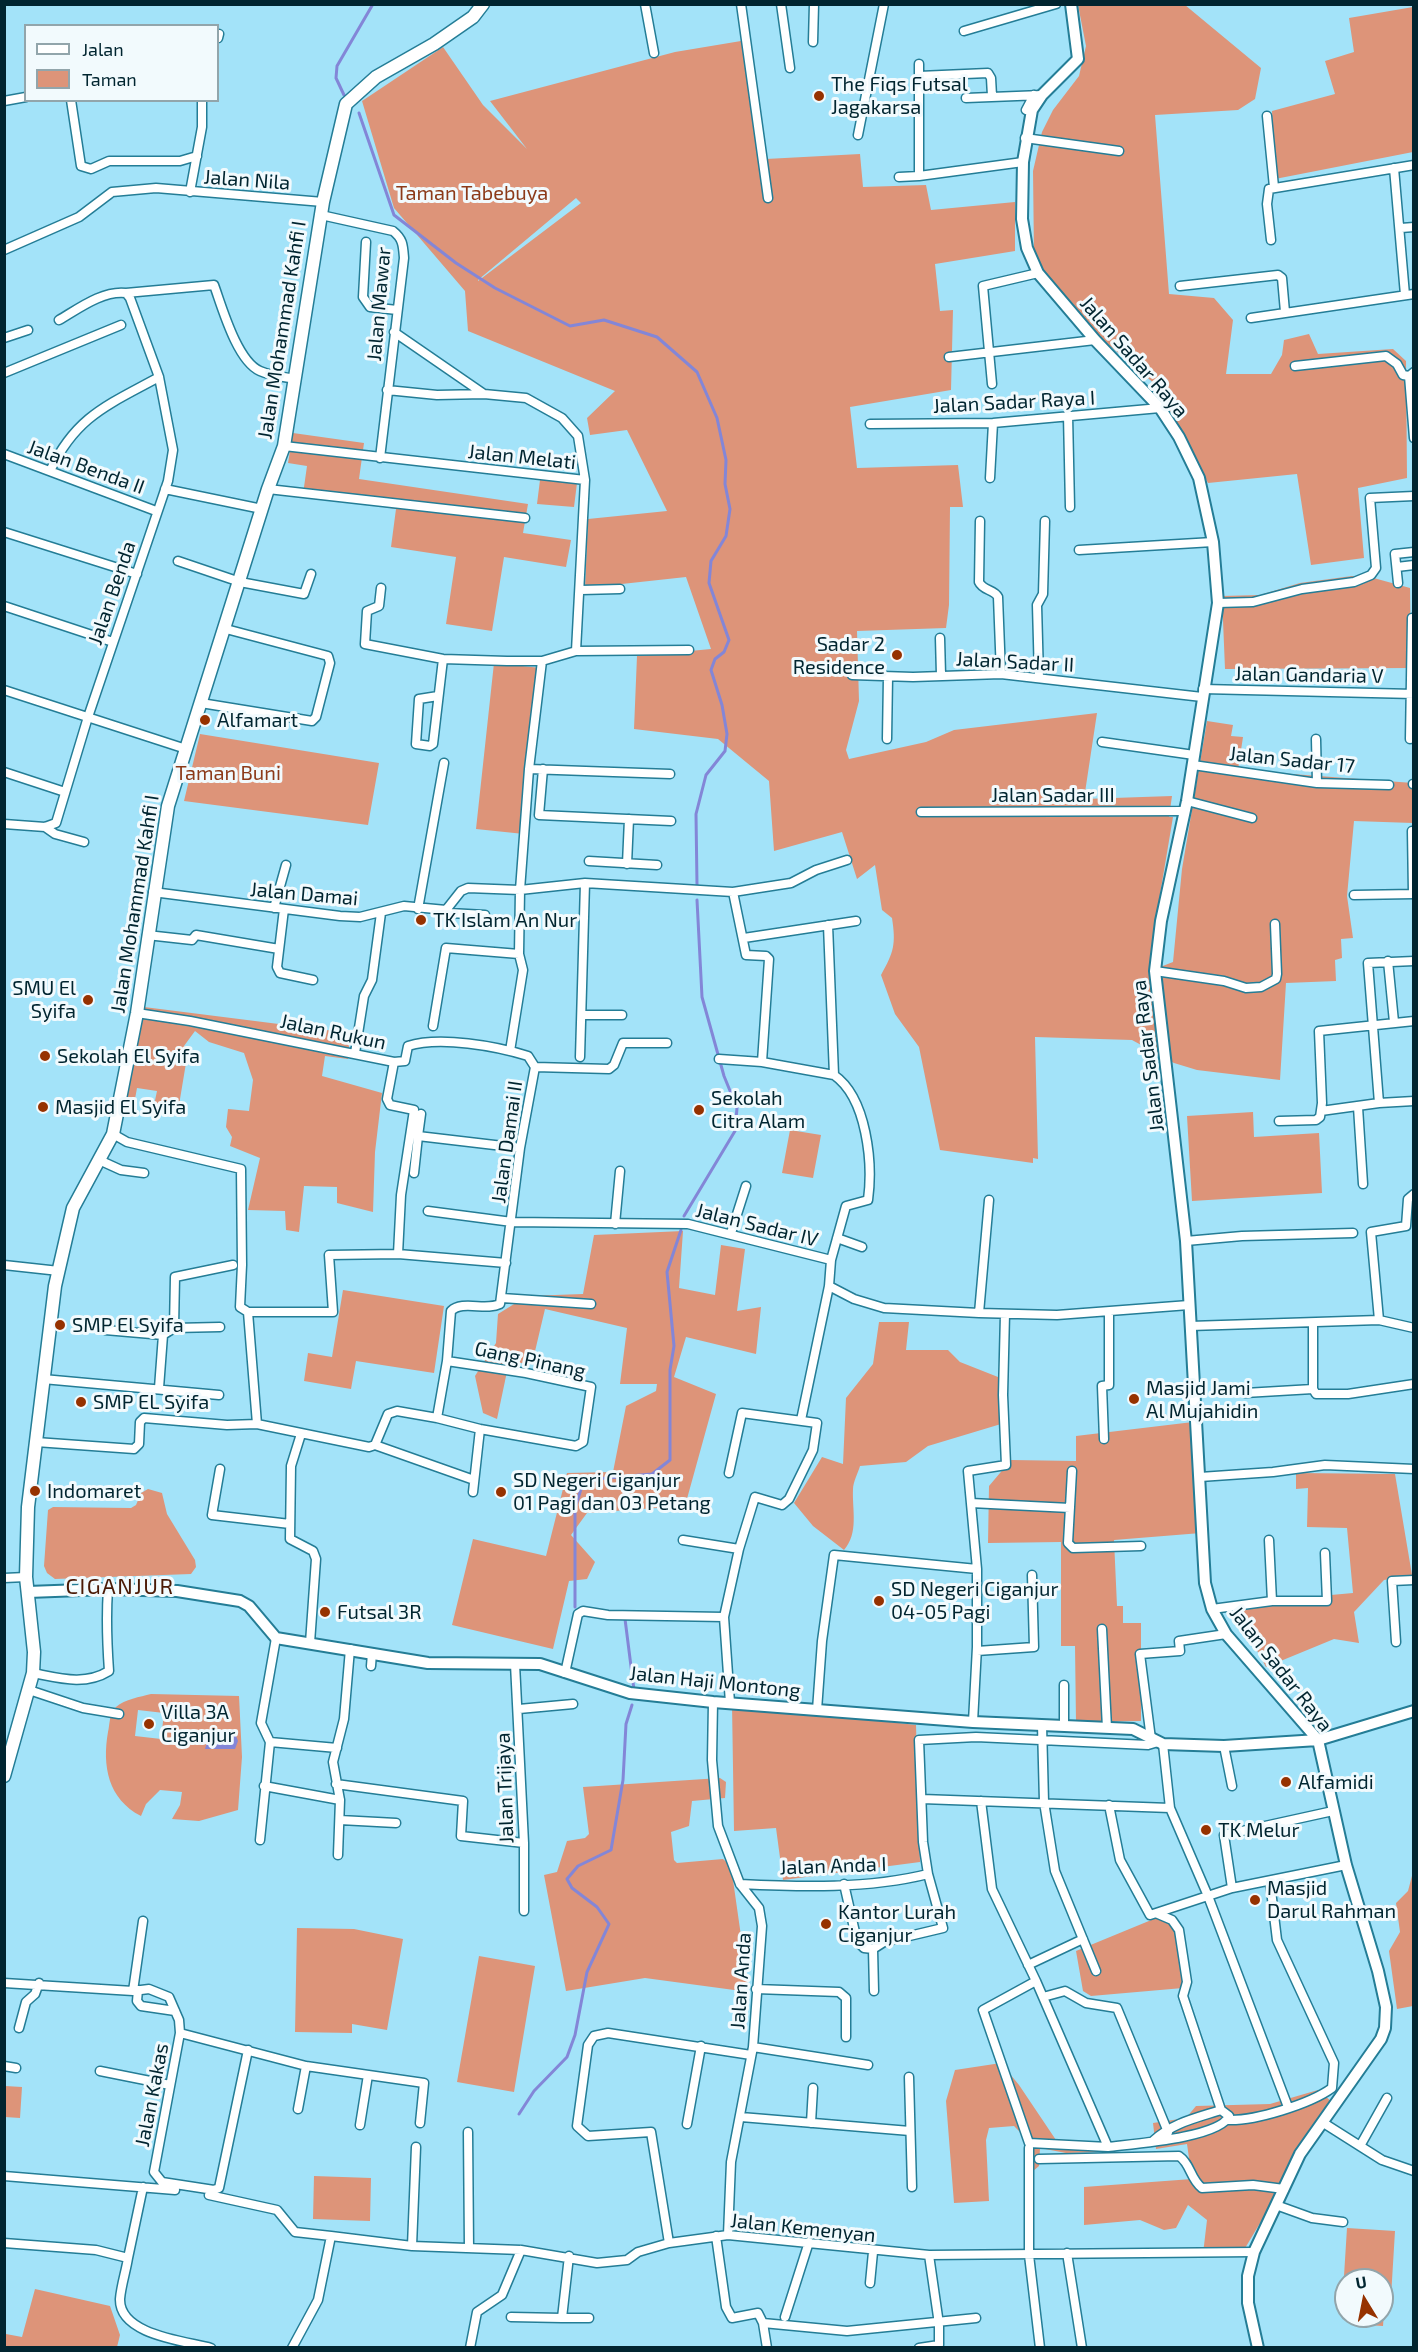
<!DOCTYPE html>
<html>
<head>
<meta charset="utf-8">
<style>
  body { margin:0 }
  #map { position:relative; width:1418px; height:2352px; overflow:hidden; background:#a3e3f9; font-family:"Exo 2",sans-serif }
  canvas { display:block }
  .frame { position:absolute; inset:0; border:6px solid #012530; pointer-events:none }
  .legend { position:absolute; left:24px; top:24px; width:195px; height:78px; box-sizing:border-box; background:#f2fafd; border:2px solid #92a5ab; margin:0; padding:8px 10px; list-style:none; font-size:18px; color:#012530 }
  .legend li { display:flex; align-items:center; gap:12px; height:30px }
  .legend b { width:30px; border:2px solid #92a5ab }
  .north { position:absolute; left:1334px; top:2268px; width:60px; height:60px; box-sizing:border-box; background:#f2fafd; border:2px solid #92a5ab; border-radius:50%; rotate:350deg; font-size:16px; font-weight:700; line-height:24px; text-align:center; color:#012530 }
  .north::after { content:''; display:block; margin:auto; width:21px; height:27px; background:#963200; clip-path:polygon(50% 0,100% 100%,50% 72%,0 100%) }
</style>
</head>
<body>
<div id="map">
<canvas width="1418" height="2352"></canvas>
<div class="frame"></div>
<ul class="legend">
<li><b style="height:8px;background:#fff"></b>Jalan</li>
<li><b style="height:16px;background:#dd9479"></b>Taman</li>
</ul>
<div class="north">U</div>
</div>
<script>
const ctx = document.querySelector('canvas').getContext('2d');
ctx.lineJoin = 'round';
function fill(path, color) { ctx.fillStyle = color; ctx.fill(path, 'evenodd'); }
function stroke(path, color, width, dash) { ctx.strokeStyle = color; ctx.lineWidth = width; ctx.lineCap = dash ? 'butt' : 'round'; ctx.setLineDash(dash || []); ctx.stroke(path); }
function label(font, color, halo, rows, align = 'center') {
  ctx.font = font + ' "Exo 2",sans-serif'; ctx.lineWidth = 6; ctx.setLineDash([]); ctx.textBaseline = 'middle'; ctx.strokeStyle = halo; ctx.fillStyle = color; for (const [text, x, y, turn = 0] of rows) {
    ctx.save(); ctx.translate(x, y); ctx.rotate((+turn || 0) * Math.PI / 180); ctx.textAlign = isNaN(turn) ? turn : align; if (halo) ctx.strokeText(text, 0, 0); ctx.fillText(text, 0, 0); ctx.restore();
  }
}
fill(new Path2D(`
  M1078,5H1185L1261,68L1255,99L1238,110L1155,115L1169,294L1214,298L1233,320L1226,374H1271L1282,355L1284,340L1309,334L1318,354L1393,349L1406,361L1407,478L1358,488L1364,558L1311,565L1297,474L1208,483L1156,385L1102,339L1057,292L1034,255L1033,171L1042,132L1053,110L1079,76L1086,46Z
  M1413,7V152L1275,179L1272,111L1335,94L1325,61L1354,52L1349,18Z
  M747,40L766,159L860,154L863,187L926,185L931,210L1015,202V251L935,264L940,311L953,310L951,390L850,407L857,468L958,465L963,507H950L949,605L946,628L857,631L859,701L846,750L849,759L926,742L954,730L1097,713L1084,799L1172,796L1169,817H1173L1153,936L1155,969L1173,962L1182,869L1207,721L1233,725L1231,736L1243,737L1238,770L1413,783V823L1354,821L1347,896L1353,938L1341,939L1342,958L1335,960L1336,981L1286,983L1280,1080L1197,1070L1174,1063L1132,1040L1035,1037L1038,1159L1033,1158V1163L940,1150L919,1047L895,1014L881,975C894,952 896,944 892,918L882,910L875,865L857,879L842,832L774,851L769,781L718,739L634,729L637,656L711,649L686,577L585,588L588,519L667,511L627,430L590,435L587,418L615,391L468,331L465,291L394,208L362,101L443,47L483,105L527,149L490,101L675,52ZM576,198L581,203L478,281V280Z
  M293,433L364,443L359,479L528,504L523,533L571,540L566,567L504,557L492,631L446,624L456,557L391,547L396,509L303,494L307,466L288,463Z
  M541,472L578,475L574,507L537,504Z
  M1352,576L1370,577L1410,588L1411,668L1225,669L1222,596L1260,595L1300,583Z
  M494,663L541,668L524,834L476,829Z
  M200,734L379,763L368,825L184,801Z
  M144,1007L350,1033L348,1059L325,1056L322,1076L382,1093L375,1152L373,1212L337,1203V1187L304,1186L299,1232L286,1230L285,1211L248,1210L260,1158L230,1146L232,1137L226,1127L228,1109L249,1111L253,1080L244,1053L209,1042L195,1031L184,1046L188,1051L179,1105L169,1104L165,1110H153L157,1091L137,1088L135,1099L126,1098Z
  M1253,1112L1254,1137L1319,1133L1322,1193L1192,1201L1187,1116Z
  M790,1130L821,1135L813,1178L782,1173Z
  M683,1231L679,1288L715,1295L721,1245L745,1249L737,1311L761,1307L756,1354L686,1337L674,1377L716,1394L685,1506L587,1513L571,1535L595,1562L587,1579L569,1581L553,1649L452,1625L473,1539L546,1556L567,1473L613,1472L626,1406L656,1391L657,1384H620L627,1328L545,1309L532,1364L509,1362L497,1419L483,1413L475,1376L496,1343L498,1314L527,1296L583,1294L594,1235Z
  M343,1290L444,1306L434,1373L356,1361L351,1389L304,1381L308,1353L332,1357Z
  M879,1322H909L906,1350H948L960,1362L998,1377L1001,1424L928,1446L906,1462L860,1466C858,1473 853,1482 853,1489C852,1510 859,1533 844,1550L813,1526L794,1503L822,1457L843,1464L846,1398L873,1364Z
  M1193,1422L1201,1533L1114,1540L1117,1606H1123V1623H1141V1721L1076,1722L1075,1646H1061V1542L988,1543L989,1486L1011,1460L1076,1461V1436Z
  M1296,1473L1395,1474L1412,1575L1384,1580L1354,1612L1359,1643L1334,1639L1266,1667L1232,1604L1353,1593L1347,1528L1307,1527L1308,1488L1296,1489Z
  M148,1489L162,1493L167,1514L195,1560L196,1567L191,1574L55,1579L47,1573L44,1566L48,1510L53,1507L131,1508L136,1505L141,1493Z
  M151,1694L239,1696L242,1757L238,1810L199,1821L172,1819L180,1805L182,1792L160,1790L146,1804L141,1816C108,1799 102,1766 108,1732C110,1724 109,1713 116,1707C125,1699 140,1697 151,1694ZM138,1710L164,1713L161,1739L135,1736Z
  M732,1704L916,1725L920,1862L783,1880L776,1828L734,1831Z
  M720,1778L726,1782L725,1798L692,1801L689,1826L671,1832L674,1860L677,1863L723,1859L731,1866L749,1992L645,1978L566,1991L544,1875L557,1872L567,1841L585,1838L589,1834L583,1787Z
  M1413,1872V2006L1397,2009L1389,1951L1400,1932L1396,1903L1408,1891Z
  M1172,1915L1176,1917L1185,1982L1183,1988L1091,1996L1083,1991L1076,1951L1161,1916Z
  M297,1928L354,1929L403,1939L387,2030L352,2024V2033L295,2032Z
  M479,1956L535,1966L514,2092L457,2082Z
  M1001,2063L1019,2085L1058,2143L1104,2145L1099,2152L1066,2153L1040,2148L1039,2166L1032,2172L1025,2137L1014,2126L989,2128L986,2140L989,2201L954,2203L946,2101L955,2070Z
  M5,2086L22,2087L20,2118L5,2117Z
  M1318,2090L1332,2102L1241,2255L1203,2254L1207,2220L1188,2205L1176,2228L1164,2230L1140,2220L1084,2225V2187L1192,2179L1187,2144L1156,2149L1153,2123L1186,2118L1196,2106L1270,2104Z
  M314,2176L371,2178L370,2221L313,2219Z
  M1347,2228L1395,2231L1391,2297H1385L1383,2326L1366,2325V2316H1382V2280H1346V2293L1343,2292Z
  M35,2289L110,2306L120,2335L117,2347H5L6,2334L22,2337Z`), '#dd9479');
fill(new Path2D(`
  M219,1732L236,1736L238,1741L235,1749H205L209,1736Z`), '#8386d7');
stroke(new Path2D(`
  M344,95L336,78L337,66L373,4
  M359,113L394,215L456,263L495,288L570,326L604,320L657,337L697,372L717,418L726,460L725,484L730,509L726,536L711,561L709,583L729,640L724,652L715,659L711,670L722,705L727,734L725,751L706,775L696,814L697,885
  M684,1216L735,1131L737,1108L724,1076L702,997L697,900
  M575,1607V1508L581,1489L596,1479L652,1474L670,1460V1370L674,1346L667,1272L681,1230
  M625,1619L634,1690
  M519,2114L534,2091L567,2057L575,2035L587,1972L609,1924L597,1907L572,1888L567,1879L578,1866L611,1850L623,1780L626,1724L632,1705`), '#8386d7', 3);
const minor = new Path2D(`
  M645,4L654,53
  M741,4L768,198
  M781,4L790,68
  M964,31L1056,4
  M218,38L219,34
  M813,42L814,4
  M919,64V176L1023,162
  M919,76L988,73L991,78L992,96
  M966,98L1042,95
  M71,100L81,166L91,169L109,161H180L197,156
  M4,101L26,97
  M1026,110L1034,95
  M1267,116L1274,187
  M858,135L884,4
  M1025,138L1119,151
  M1394,168L1405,295
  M899,177L919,176
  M190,192L202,127V100
  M321,215L393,231C403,239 403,245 404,258L380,458
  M1401,228L1414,227
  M1271,240L1267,204L1269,189L1414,165
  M366,242L363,297L370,307L397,310
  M4,250L79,217L112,192L156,188L323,202
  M1180,286L1278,275L1282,278L1285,312
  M126,293L214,285C222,307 237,361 260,371C271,376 284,377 296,379
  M1251,318L1414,294
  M394,332L484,394
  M4,338L28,330
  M949,357L1095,340
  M1295,366L1386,356L1397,364L1403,375L1409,376
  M1414,372L1409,376L1414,438
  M4,373L121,325
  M992,384L983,286L1038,273
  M387,390L437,395L484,394L526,398L562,418L578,436L585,480L576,651
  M1068,415L1070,507
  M870,424L993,423L1160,408
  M284,446L585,480
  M4,454L156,511
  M50,471C76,416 108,405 159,377
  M990,478L993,423
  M165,489L262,509
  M268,489L525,518
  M980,521L979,582C983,591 994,589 998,597L1001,674
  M4,532L137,574
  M1079,550L1213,542
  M178,561L240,582L304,594L311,574
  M1397,567L1414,565
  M1398,583L1395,554L1414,552
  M381,588L379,606L367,611L365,644L443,659L507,661H542L576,651L689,650
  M581,590L620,589
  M1218,603L1253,602L1302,589L1354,582L1371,575L1376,568L1370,498L1414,496
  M4,606L113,642
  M940,638L941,675
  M852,675L913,677L1001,674L1202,697
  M1039,678L1037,605L1043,594L1045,521
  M1203,689L1414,694
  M4,690L186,749
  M438,696L419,699L416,744L430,746L433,744L443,659
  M201,703L312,721L316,717L330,663L328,656L226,629
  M887,739L888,677
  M1316,739L1317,783
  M1410,739L1412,618
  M1102,742L1194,755
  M1193,765L1317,783L1389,785
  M529,769L670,774
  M543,769L539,815L671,821
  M4,772L65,792
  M1413,784H1414
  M1187,801L1252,818
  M921,812L1185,811
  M4,824L45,827L56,823L88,717L168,481L173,450L159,377L130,298L126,293C103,290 78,309 59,320
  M45,827L55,834L84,842
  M1412,831L1413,894
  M589,861L657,865
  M627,864L629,819
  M153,892L340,916L360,917L404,906L446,910L450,913L485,915
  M733,892L746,955L766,956L769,959L762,1062
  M1354,895L1414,894
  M274,908L286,865
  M284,909L277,967L280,973L313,980
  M418,909L444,763
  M446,910L461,891L468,888L520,890L585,883L733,892L791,883L816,870L847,860
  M828,925L834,1075
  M147,935L192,940L196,935L279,949
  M744,938L856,921
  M1388,961L1394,1022
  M1155,971L1224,981L1246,988L1261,987L1276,979L1277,974L1275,924
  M137,1013L190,1021L394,1062L405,1061L408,1046C440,1036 496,1046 528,1056L535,1067
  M583,1015H622
  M433,1026L446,948L519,954
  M510,1051L523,970L519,954L520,890L529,769L542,661
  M355,1053L364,996L372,980L381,913
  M580,1057L585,883
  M719,1059L762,1062L834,1075C867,1098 873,1163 868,1200L846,1206L831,1260
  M394,1062L387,1099L390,1105L414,1110L401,1195L398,1254
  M535,1067L609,1069L614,1065L623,1043H667
  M1379,1103L1368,963L1414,961
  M1358,1107L1363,1184
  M1321,1111L1379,1103L1414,1101
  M421,1114L418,1136L520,1148
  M1279,1121L1316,1120L1320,1117L1322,1103L1319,1031L1414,1021
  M113,1134L127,1142L241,1169L242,1265L240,1307L248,1312H333L329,1255L398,1254L506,1263
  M99,1160L121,1170L144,1173
  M414,1173L418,1136
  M428,1211L512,1222L688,1224L831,1260L829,1286L801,1420
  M615,1224L620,1171
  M731,1233L746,1186
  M837,1238L862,1247
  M1186,1241L1242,1236L1353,1233
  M4,1265L59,1271
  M829,1286L854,1299L884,1308L979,1313L1057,1315L1189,1305
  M502,1298L591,1304
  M248,1312L257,1424
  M979,1313L989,1200
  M1379,1320L1371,1232L1406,1226L1408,1199L1414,1194
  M1313,1324V1389
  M1190,1326L1379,1320L1414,1328
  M174,1328L220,1327
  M105,1330L163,1335
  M43,1379L219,1395
  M159,1388L163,1335L174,1328L175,1277L233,1265
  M1313,1389L1316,1394H1348L1414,1384
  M1245,1393L1313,1389
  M437,1418L480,1429L576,1446L583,1442L591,1387L526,1373L447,1361
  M301,1434L291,1466L290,1539L313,1551L316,1559L310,1643
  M1104,1439L1102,1386L1109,1385V1312
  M36,1442L134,1449L139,1444L140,1422L144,1418L227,1425L257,1424L369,1447L375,1445
  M375,1445L388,1414L397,1411L437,1418L447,1361L451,1311C462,1300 486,1311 500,1304L520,1148L535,1067
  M375,1445L474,1480
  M220,1469L212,1515L290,1524
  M1072,1471L1068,1543L1073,1548L1141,1546
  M729,1473L742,1413L817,1423L813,1450L789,1499L782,1505L755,1497L739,1549L724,1617L730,1703
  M1200,1477L1273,1472L1325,1465L1414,1469
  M473,1492L480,1429
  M971,1503L1070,1508
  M683,1540L739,1549
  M1269,1540L1272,1601
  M4,1578L26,1577
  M1212,1609L1272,1601H1327L1325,1553
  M1102,1629L1107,1728
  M1396,1642L1392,1581L1414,1580
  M977,1651L1034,1647L1032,1575
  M515,1664L524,1843V1911
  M371,1666L372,1653
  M33,1673C59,1678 85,1686 109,1671C107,1643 106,1617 108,1589
  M565,1673L578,1614L583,1611L608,1615L724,1617
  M1064,1685V1726
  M29,1690L83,1708L119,1714
  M713,1702L712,1760L718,1826L740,1884L759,1908L762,1926L753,2047L731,2162L728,2235
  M519,1709L573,1704
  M817,1710L822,1641L834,1555L977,1569
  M973,1722L977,1647V1569L968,1471L1006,1465L1003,1395L1005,1314
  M1042,1725L1044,1802L1055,1871L1096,1971
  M1151,1739L1140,1654L1180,1651L1179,1641L1226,1634
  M270,1742L337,1748
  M1163,1744L1170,1808L1208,1896L1288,2107
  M1224,1746L1232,1786
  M336,1784L463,1801L461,1836L524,1843
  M264,1786L340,1800
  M922,1799L1170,1808
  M981,1801L992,1889L1036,1981L1108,2147C1131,2144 1220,2138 1229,2116L1221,2110C1196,2118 1172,2123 1153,2141
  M1109,1805L1120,1860L1150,1915L1232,1888L1346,1865
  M340,1820L396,1823
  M260,1840L270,1742L261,1723L276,1638
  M338,1855L340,1800L333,1762L344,1719L350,1649
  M740,1884C801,1887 868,1889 928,1874
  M844,1884L857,1941L864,1948L873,1949
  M1232,1888L1224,1835L1333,1811
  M1158,1914L1172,1920L1179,1930L1187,1982L1183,1996L1221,2110
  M1028,1965L1083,1939
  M1036,1981L983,2010L1029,2143L1108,2147
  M4,1983L133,1991L149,1989L169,1997L179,2020L180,2033L154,2172L162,2182L214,2190L219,2188L248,2050
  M756,1989L839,1992L846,1998V2037
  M138,1990L137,2001L141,2006L175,2011
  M133,1991L143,1921
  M874,1991L873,1949L884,1942L943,1928L928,1874L923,1842L919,1740L976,1737L1148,1745L1158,1742
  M1043,1997L1065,1991L1086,2003L1117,2008L1168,2132
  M19,2028L26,2002L35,1994L39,1983
  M180,2033L306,2066L424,2083L420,2123
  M753,2047L868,2065
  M4,2066L16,2068
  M100,2071L170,2085
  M909,2077L912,2187
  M298,2109L306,2066
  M741,2117L910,2131
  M1228,2120C1255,2121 1310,2104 1332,2088L1334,2063L1277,1940L1270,1882
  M1322,2122L1382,2160L1414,2171
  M811,2123L813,2088
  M687,2124L701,2046
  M360,2125L368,2075
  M468,2132L469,2248
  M1360,2146L1387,2098
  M1029,2148V2255L1040,2348
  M1039,2159L1179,2156C1191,2164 1190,2179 1202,2188L1253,2185L1284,2189
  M4,2176L175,2190
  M209,2195L277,2210L295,2232L331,2236
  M1276,2205L1312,2218L1343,2222
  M716,2236L726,2307L732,2318L758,2313L763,2323L767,2348
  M4,2243L96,2250L128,2258C126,2271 121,2286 120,2299C119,2335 185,2341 211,2348
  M669,2243L651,2132L588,2136L577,2126L588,2045L594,2036L608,2033L751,2055
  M412,2246L416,2147
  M1067,2253L1082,2348
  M128,2258L143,2187
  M870,2283L873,2252
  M511,2317L562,2318L569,2256
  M785,2317L809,2242
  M562,2318H589
  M763,2323L847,2331L976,2318
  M292,2348L318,2300L331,2236L412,2246L521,2250L597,2263L627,2260L638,2252L669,2243L728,2235L929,2255L1254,2252
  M470,2348L477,2312L502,2295L521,2250
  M919,2348L939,2345V2324L929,2255`);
const tertiary = new Path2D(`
  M1071,4L1078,59L1042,95L1032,110L1023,162L1022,219L1027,248L1038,273L1095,340L1160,408L1179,437L1199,478L1213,542L1218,603L1187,801L1161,921L1155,971L1186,1241L1205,1583L1212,1609L1226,1634L1318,1740L1346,1865L1378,1971L1386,2007L1385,2028L1381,2039L1300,2154L1254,2252L1248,2276V2303L1258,2348
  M28,1592L108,1589L177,1591L240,1601L249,1606L276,1638L428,1663L540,1664L630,1693L713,1702L973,1722L1133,1729L1163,1744L1224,1746L1318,1740L1414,1711`);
const secondary = new Path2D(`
  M4,1776L33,1673L34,1652L26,1577L28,1507L55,1286L73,1208L113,1134L137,1013L168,806L268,489L284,446L323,202L346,104L376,77L434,44L473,17L483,4`);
stroke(minor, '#247d96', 11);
stroke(tertiary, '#247d96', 14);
stroke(secondary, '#247d96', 15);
stroke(minor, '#fff', 8);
stroke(tertiary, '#fff', 10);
stroke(secondary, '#fff', 12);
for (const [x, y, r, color] of [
  [819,96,6,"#963200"],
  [897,655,6,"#963200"],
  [205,720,6,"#963200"],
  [421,920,6,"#963200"],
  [88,1000,6,"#963200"],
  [45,1056,6,"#963200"],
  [43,1107,6,"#963200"],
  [699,1110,6,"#963200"],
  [60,1325,6,"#963200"],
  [1134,1399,6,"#963200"],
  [81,1402,6,"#963200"],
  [35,1491,6,"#963200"],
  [501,1492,6,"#963200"],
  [879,1601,6,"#963200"],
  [325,1612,6,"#963200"],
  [149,1724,6,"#963200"],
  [1286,1782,6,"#963200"],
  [1206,1830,6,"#963200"],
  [1255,1900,6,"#963200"],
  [826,1924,6,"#963200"]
]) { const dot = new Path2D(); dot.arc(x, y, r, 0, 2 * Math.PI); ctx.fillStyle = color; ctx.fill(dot); stroke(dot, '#f2fafd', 2); }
label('20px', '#012530', '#f2fafd', [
  ["The Fiqs Futsal",831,84],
  ["Jagakarsa",831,107],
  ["Sadar 2",885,644,"right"],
  ["Residence",885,667,"right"],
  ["Alfamart",217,720],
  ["TK Islam An Nur",433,920],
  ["SMU El",76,988,"right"],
  ["Syifa",76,1011,"right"],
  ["Sekolah El Syifa",57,1056],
  ["Sekolah",711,1098],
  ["Citra Alam",711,1121],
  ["Masjid El Syifa",55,1107],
  ["SMP El Syifa",72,1325],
  ["Masjid Jami",1146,1388],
  ["Al Mujahidin",1146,1411],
  ["SMP EL Syifa",93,1402],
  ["SD Negeri Ciganjur",513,1480],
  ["01 Pagi dan 03 Petang",513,1503],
  ["Indomaret",47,1491],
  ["SD Negeri Ciganjur",891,1589],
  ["04-05 Pagi",891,1612],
  ["Futsal 3R",337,1612],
  ["Villa 3A",161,1712],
  ["Ciganjur",161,1735],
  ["Alfamidi",1298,1782],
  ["TK Melur",1218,1830],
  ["Masjid",1267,1888],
  ["Darul Rahman",1267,1911],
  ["Kantor Lurah",838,1912],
  ["Ciganjur",838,1935]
], 'left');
label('20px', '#012530', '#f2fafd', [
  ["Jalan Nila",247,180,4],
  ["Jalan Mawar",379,304,-85],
  ["Jalan Mohammad Kahfi I",282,330,-81],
  ["Jalan Sadar Raya",1134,357,49],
  ["Jalan Sadar Raya I",1014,402,-3],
  ["Jalan Melati",522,457,6],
  ["Jalan Benda II",86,467,20],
  ["Jalan Benda",112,593,-71],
  ["Jalan Sadar II",1015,662,3],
  ["Jalan Gandaria V",1309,675,1],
  ["Jalan Sadar 17",1292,760,6],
  ["Jalan Sadar III",1053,795],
  ["Jalan Damai",304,894,5],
  ["Jalan Mohammad Kahfi I",135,904,-81],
  ["Jalan Rukun",333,1032,12],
  ["Jalan Sadar Raya",1148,1056,-97],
  ["Jalan Damai II",507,1142,-82],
  ["Jalan Sadar IV",757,1225,14],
  ["Gang Pinang",530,1360,12],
  ["Jalan Sadar Raya",1281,1669,52],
  ["Jalan Haji Montong",715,1682,6],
  ["Jalan Trijaya",505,1788,-92],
  ["Jalan Anda I",833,1866,-2],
  ["Jalan Anda",741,1981,-86],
  ["Jalan Kakas",152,2095,-79],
  ["Jalan Kemenyan",803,2228,6]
]);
label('20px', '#8c3a19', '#f2fafd', [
  ["Taman Tabebuya",472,193],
  ["Taman Buni",228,773]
]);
ctx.letterSpacing = '1.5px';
label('22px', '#4a1905', '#f2fafd', [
  ["CIGANJUR",120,1587]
]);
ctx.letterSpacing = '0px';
</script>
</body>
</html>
